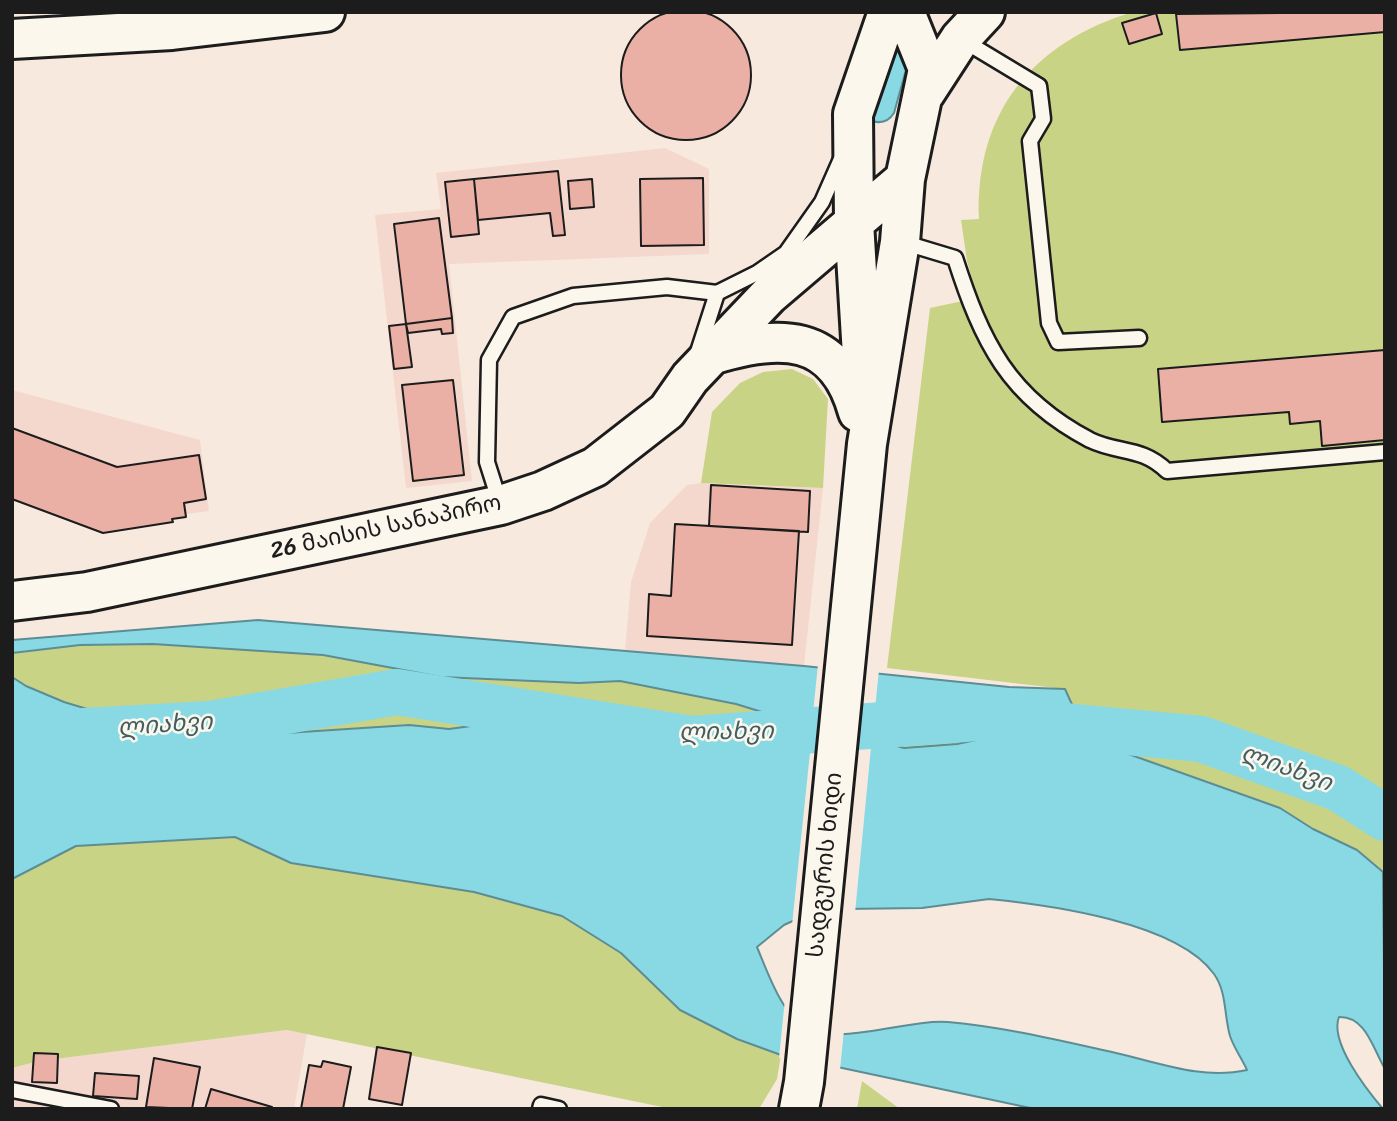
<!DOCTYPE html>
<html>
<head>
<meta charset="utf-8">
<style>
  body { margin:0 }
  #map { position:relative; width:1397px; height:1121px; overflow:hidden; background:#f8e9de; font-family:Sriracha,sans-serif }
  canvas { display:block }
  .frame { position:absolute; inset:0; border:14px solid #1c1c1c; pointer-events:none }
</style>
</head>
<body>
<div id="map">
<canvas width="1397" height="1121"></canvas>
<div class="frame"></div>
</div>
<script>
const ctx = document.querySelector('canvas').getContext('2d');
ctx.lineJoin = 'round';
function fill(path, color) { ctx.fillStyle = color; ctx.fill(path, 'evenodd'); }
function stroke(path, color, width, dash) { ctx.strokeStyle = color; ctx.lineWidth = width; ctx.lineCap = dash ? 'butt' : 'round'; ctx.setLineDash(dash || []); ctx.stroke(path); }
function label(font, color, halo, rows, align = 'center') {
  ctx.font = font + ' Sriracha,"Noto Sans Georgian",sans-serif'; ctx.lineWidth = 5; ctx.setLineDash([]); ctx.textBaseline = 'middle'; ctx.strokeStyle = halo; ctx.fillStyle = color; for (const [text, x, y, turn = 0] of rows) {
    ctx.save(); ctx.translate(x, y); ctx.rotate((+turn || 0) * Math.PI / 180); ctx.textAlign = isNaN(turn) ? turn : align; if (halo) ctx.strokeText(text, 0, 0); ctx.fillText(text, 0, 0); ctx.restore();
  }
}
fill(new Path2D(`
  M665,148L709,169V254L449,264L472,481L406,488L375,215L441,209L436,173Z
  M12,390L200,440L209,511L104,525L12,501Z
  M701,483L823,488L804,666L625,651L631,582L650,523L687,485Z
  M287,1030L307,1034L294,1109H12V1068L39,1061Z`), '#f4d8cd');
fill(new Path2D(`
  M1133,12H1385V874L1280,808L1106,746L1086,733L1064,689L887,668L930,308L977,298L967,261L961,220L979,219C975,112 1033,42 1133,12Z
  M792,369L813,379L828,399L823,488L701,483L712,412L740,383L763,372Z
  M153,644L323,655L441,677L579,683L620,681L736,704L791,721L898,714L934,707H969L1013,709L1060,730L1019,731L957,744L904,748L885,742L774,753L722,749L661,732L602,739L542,720H515L449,729L409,725L286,733L211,732L161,727L107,715L64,702L26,686L12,677V653L80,645Z
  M235,837L291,863L474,892L562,916L621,953L680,1010L737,1039L781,1055L777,1079L759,1109H672L287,1030L39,1061L12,1068V879L76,846Z
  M862,1081L900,1109H857Z`), '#c8d386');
const water = new Path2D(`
  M894,43L900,45L909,59L894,113C889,121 882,124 872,121L865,104Z
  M258,620L804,666L1009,687L1065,689L1085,733L1106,746L1280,808L1313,829L1357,850L1383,872L1385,1069C1373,1049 1366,1016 1339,1017C1329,1042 1367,1090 1383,1109H1035L781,1055L737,1039L680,1010L621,953L562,916L474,892L291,863L235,837L76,846L12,879V677L26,686L64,702L107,715L161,727L211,732L286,733L409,725L449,729L515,720H542L602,739L661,732L722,749L774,753L853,740H876L904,748L957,744L1019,731L1059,729L1013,709L969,707H934L898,714L791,721L736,704L620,681L579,683L441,677L323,655L153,644L80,645L12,653V640ZM989,899C1049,905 1177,922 1214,974C1227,992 1224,1016 1230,1036C1234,1048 1242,1059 1247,1070C1202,1080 1160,1063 1116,1053C1062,1041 1005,1027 948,1022C907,1019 841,1046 806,1028C782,1015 767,971 757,947L784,925L808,914L843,909L922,908Z`);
fill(water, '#88d9e4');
stroke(water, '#5d8d94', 2);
fill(new Path2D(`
  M818,664L879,670L874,719L812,723Z
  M853,736L872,737L855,913L809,917L792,925L811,743Z
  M785,999L806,1024L828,1032L844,1030L840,1070L779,1058Z`), '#f8e9de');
stroke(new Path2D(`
  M12,735L210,724L397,692L692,739L978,718L1201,739L1338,788L1385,818`), '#88d9e4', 46);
const building = new Path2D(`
  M621 75a65 65 0 1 1 130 0a65 65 0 1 1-130 0Z
  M1385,12V32L1180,50L1176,14Z
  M1156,13L1162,34L1129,44L1122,23Z
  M558,171L565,235L553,236L550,213L478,220L474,179Z
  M703,178L704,245L641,246L640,179Z
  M474,179L479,234L451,237L445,182Z
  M592,179L594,207L570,209L568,181Z
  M439,218L452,318L406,324L394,224Z
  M452,318L453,333L442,334L441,329L408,333L406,324Z
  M406,324L412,367L394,369L389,326Z
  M1385,350V440L1322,446L1320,421L1290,424L1289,412L1162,422L1158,369Z
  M453,380L464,475L413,481L402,385Z
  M12,428L117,467L199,455L206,499L184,503L186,517L172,519L173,522L103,533L12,499Z
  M711,485L810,491L808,532L709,526Z
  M675,524L799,531L792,645L647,636L649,594L671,596Z
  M377,1047L411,1053L402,1105L369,1099Z
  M34,1053L58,1054L57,1083L32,1082Z
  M154,1058L200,1067L192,1109L146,1107Z
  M323,1061L351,1067L343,1109H301L309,1065L321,1067Z
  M95,1073L139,1076L137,1099L93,1096Z
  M211,1089L272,1107V1109H205Z`);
fill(building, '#eab0a5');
stroke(building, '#1c1c1c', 2);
const service = new Path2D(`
  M961,39L1039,86L1043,119L1030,141L1049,323L1058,342L1139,338
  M902,242L955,258C982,342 1008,397 1090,440C1119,454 1141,446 1167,471L1385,452
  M698,352L717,293
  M500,503L487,462L489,360L513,317L573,296L667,287L717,293L757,273L786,253L822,202L841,159
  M12,1090L111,1109
  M540,1109L541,1105L559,1109`);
const secondary = new Path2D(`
  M12,39L172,30L325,12
  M925,93L960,39L985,12
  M711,355C779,334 836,332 858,412
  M863,372L854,222L853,114L888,12
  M12,601L87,592L501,505L543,491L595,467L667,411L690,378L769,295L905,179
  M799,1109L804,1082L867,444L900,242L905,179L928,69L905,12`);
stroke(service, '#1c1c1c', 19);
stroke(secondary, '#1c1c1c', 44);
stroke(service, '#fbf7ec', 14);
stroke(secondary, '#fbf7ec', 38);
label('23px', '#1c1c1c', '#fbf7ec', [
  ["26 მაისის სანაპირო",386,528,-12],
  ["სადგურის ხიდი",826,865,-84]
]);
label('italic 24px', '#425e62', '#fbf7ec', [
  ["ლიახვი",165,726,-4],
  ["ლიახვი",726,733,-1],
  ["ლიახვი",1286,769,20]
]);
</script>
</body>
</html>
